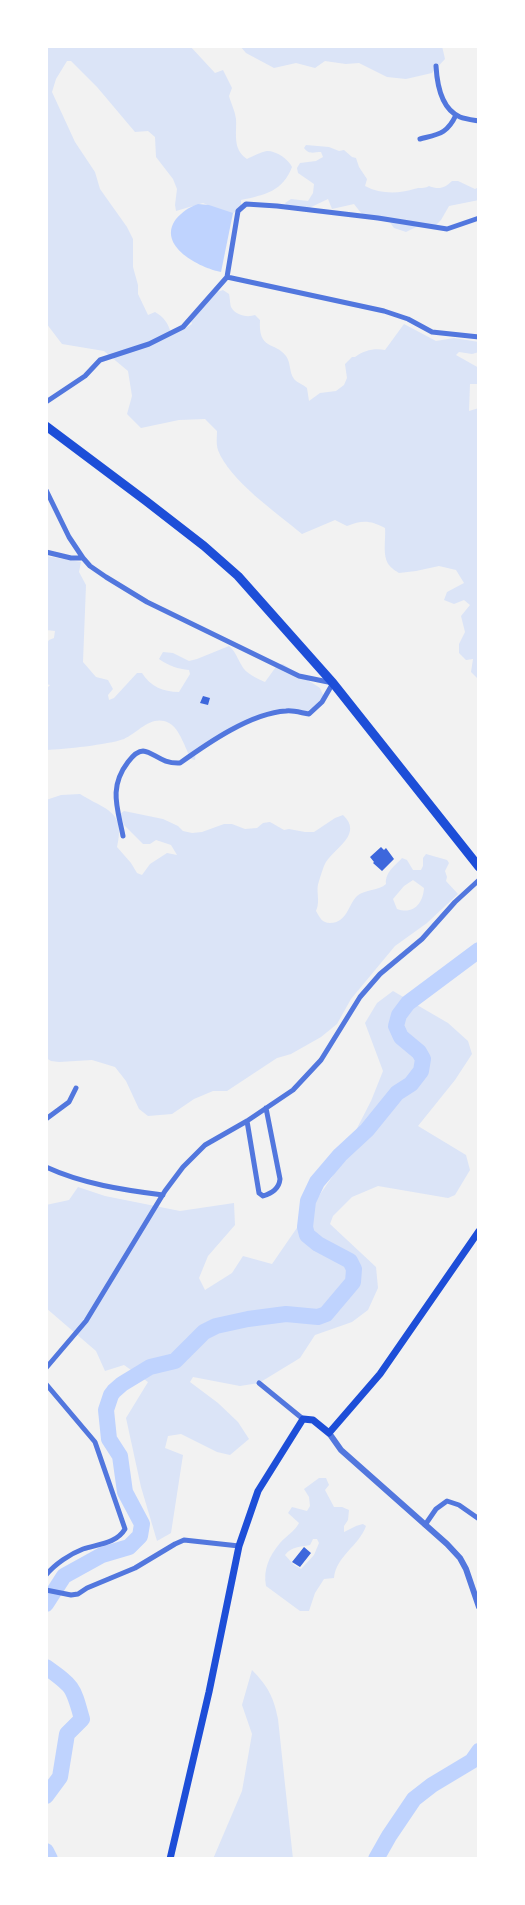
<!DOCTYPE html>
<html>
<head>
<meta charset="utf-8">
<style>
  body { margin:0 }
  #map { position:relative; width:525px; height:1905px; overflow:hidden; background:#f2f2f2; font-family:Ubuntu,sans-serif }
  canvas { display:block }
  .frame { position:absolute; inset:0; border:48px solid #fff; pointer-events:none }
</style>
</head>
<body>
<div id="map">
<canvas width="525" height="1905"></canvas>
<div class="frame"></div>
</div>
<script>
const ctx = document.querySelector('canvas').getContext('2d');
ctx.lineJoin = 'round';
function fill(path, color) { ctx.fillStyle = color; ctx.fill(path, 'evenodd'); }
function stroke(path, color, width, dash) { ctx.strokeStyle = color; ctx.lineWidth = width; ctx.lineCap = dash ? 'butt' : 'round'; ctx.setLineDash(dash || []); ctx.stroke(path); }
fill(new Path2D(`
  M46,46H190L215,73L223,70L232,88L229,96C231,103 235,111 236,119C237,133 232,149 247,159C253,156 261,152 267,151C277,151 288,159 292,167C283,191 265,195 241,200V207L231,215L203,203L176,211L175,205L177,189L173,179L156,157L155,137L148,131L135,132L97,87L71,61H67L56,79L52,92L75,142L95,172L100,189L127,227L133,239V267L138,285V294L148,315L155,312C164,317 168,323 171,333L184,329L192,324L191,320L217,292L223,290L229,294C230,298 230,304 231,307C235,315 247,318 255,315L260,320C258,351 275,341 286,356C291,363 289,372 294,379C297,383 303,384 307,388L309,401L320,393L336,391L344,385L347,378L345,364L352,357H355C364,350 375,348 385,350L404,324L436,341L454,338L479,342V352L472,354L459,352L456,355L479,368V384H470L469,411L479,408V680L471,672L473,659L466,660L459,653V644L465,632L461,616L470,605L464,600L454,604L444,600L447,592L464,583L456,570L439,566L416,571L399,573C396,571 391,568 389,565C382,556 386,540 385,528C370,520 362,520 347,526L335,520L302,534C277,513 229,480 218,450C216,444 217,437 217,431L205,419L179,420L141,428L127,414L132,396L128,371L104,351L62,344L46,323Z
  M240,46H442L445,59L432,73L406,79L387,77L359,63L346,64L325,61L315,68L296,63L274,68L246,53Z
  M306,145L329,147L339,151L344,150L352,157L356,158L359,167L367,179L365,186C380,194 398,194 414,189C420,187 424,189 429,186C439,190 445,188 452,181H458L475,189L479,187V200L449,206L441,220L434,227H416L406,232L394,228L389,221C367,220 367,221 354,204L332,209L328,199L307,209L287,206L285,203L291,199L308,201L313,193L314,184L298,173L297,168L300,163L316,161L323,157L321,152C314,152 309,155 304,148Z
  M46,556L81,562L79,572L86,585L83,662L96,677L108,680L113,689L108,695L109,700L114,698L137,673H142C150,686 163,692 179,692L190,674L189,670C178,669 169,666 159,659L163,652L173,653L189,661L197,659L229,646C236,652 237,658 242,666C245,673 258,679 265,682L278,664H283L320,688L325,699L308,715L284,709L258,716L196,751L195,760L191,759C185,748 180,729 169,723C151,714 138,733 124,739C107,745 65,749 46,750V689L50,685L46,684V644L49,640L54,638L55,631L46,630Z
  M80,794C105,810 126,810 117,847L131,863L137,873L142,875L150,864L167,853L177,855L171,845L156,840L150,844H143L124,825L120,814L124,811L163,819L178,826L183,831L192,833L202,832L224,824H232L245,829L257,828L263,823L270,822L284,830L289,829L305,832H314L335,818L343,815C363,834 336,847 326,862C323,867 321,875 319,881C315,891 321,900 316,911C320,918 322,923 330,923C347,923 348,905 357,896C365,889 379,891 386,884C385,872 395,866 402,858L407,860L413,870H421L423,866V858L426,854L447,860L449,863L445,871L447,877L446,881L458,894L427,923L395,946L351,999L337,1024L321,1037L291,1054L277,1058L227,1091H213L194,1099L172,1114L148,1116L139,1109L126,1081L115,1067L92,1060L59,1062L51,1061L46,1058V800L61,795ZM413,880L424,888C423,903 414,915 397,909L393,899L404,886Z
  M393,991L448,1023L468,1041L472,1054L455,1080L418,1126L466,1155L470,1170L455,1195L448,1198L378,1186L352,1197L333,1216L330,1224L376,1267L378,1288L368,1310L352,1322L315,1335L300,1358L259,1383L240,1386L193,1377L190,1382L218,1403L238,1422L249,1439L230,1455L217,1452L181,1434L168,1436L165,1448L183,1455L171,1533L157,1541L141,1487L126,1418L148,1382L124,1365L105,1371L96,1351L46,1308V1205L69,1200L78,1187L105,1196L180,1211L234,1203L235,1225L208,1256L199,1278L205,1290L232,1273L243,1256L272,1264L332,1177L371,1101L383,1071L365,1023L377,1003Z
  M319,1478H326L329,1485L325,1490L334,1507H342L349,1510L348,1520L344,1526V1532L356,1526L363,1524L366,1526C359,1546 336,1556 334,1578L324,1579L315,1593L309,1611H300L266,1586C263,1570 269,1556 280,1543C286,1536 294,1532 299,1523L288,1513L292,1507L307,1511L310,1506L309,1497L304,1489ZM313,1539H317L319,1543L314,1555L301,1569L294,1565L285,1555C292,1546 300,1547 310,1545Z
  M252,1670C268,1686 274,1698 278,1719L293,1859H213L242,1791L252,1734L242,1705Z`), '#dbe4f7');
fill(new Path2D(`
  M198,204L209,205L233,213L221,272C200,268 156,246 176,219C182,212 189,207 198,204Z`), '#bfd3fe');
stroke(new Path2D(`
  M46,1604L64,1576L102,1555L129,1547L140,1536L142,1524L125,1492L120,1456L109,1439L106,1410L111,1395L114,1391L122,1384L150,1367L175,1361L204,1332L216,1326L248,1319L286,1314L318,1317L326,1314L353,1282L354,1269L350,1261L318,1244L307,1235L305,1227L308,1201L317,1182L340,1155L367,1130L397,1093L411,1084L421,1071L423,1059L419,1052L401,1037L396,1026L399,1015L408,1003L479,950
  M46,1667C74,1687 73,1687 82,1719L67,1734L60,1777L46,1796
  M46,1851L50,1859
  M376,1859L389,1836L414,1799L432,1785L472,1761L479,1751`), '#bfd3fe', 16);
fill(new Path2D(`
  M203,696L210,698L208,705L200,703Z
  M381,847L384,850L386,848L394,859L382,871L373,863L374,862L370,857Z
  M304,1547L311,1553L300,1567L292,1562Z`), '#3d67dc');
stroke(new Path2D(`
  M436,66C437,84 441,109 460,117C465,119 473,120 479,121
  M420,139C439,134 447,134 456,115
  M227,277L384,311L408,319L432,332L479,337
  M46,402L85,376L100,360L149,344L183,327L227,277L238,211L246,204L277,206L378,218L447,229L479,218
  M46,490L69,537L83,558L90,566L106,577L147,602L299,676L333,683L322,702L309,714C302,713 293,710 286,711C251,713 208,743 180,763C161,764 154,752 143,751C137,751 131,758 128,762C108,788 118,809 123,836
  M46,552L71,558H83
  M46,1119L69,1102L76,1088
  M247,1121L259,1193L263,1196C272,1193 279,1189 280,1179L266,1108
  M46,1167C83,1184 123,1190 163,1195
  M46,1368L86,1321L165,1191L183,1167L205,1145L247,1121L293,1090L321,1060L360,997L380,974L422,939L455,902L479,880
  M259,1383L303,1419
  M46,1384L95,1442L125,1529C116,1544 98,1544 83,1549C70,1554 55,1564 46,1575
  M425,1525L436,1509L447,1501L459,1505L479,1519
  M46,1590L71,1595L78,1594L87,1588L135,1568L175,1544L184,1540L239,1546`), '#5277de', 5);
stroke(new Path2D(`
  M329,1433L341,1450L447,1544L460,1558L466,1569L479,1607`), '#5277de', 6);
stroke(new Path2D(`
  M170,1859L209,1692L239,1546L258,1491L303,1419L313,1420L329,1433L380,1374L479,1231`), '#1d4ed8', 7);
stroke(new Path2D(`
  M46,426L146,501L204,546L238,576L333,683L479,867`), '#1d4ed8', 9);
</script>
</body>
</html>
